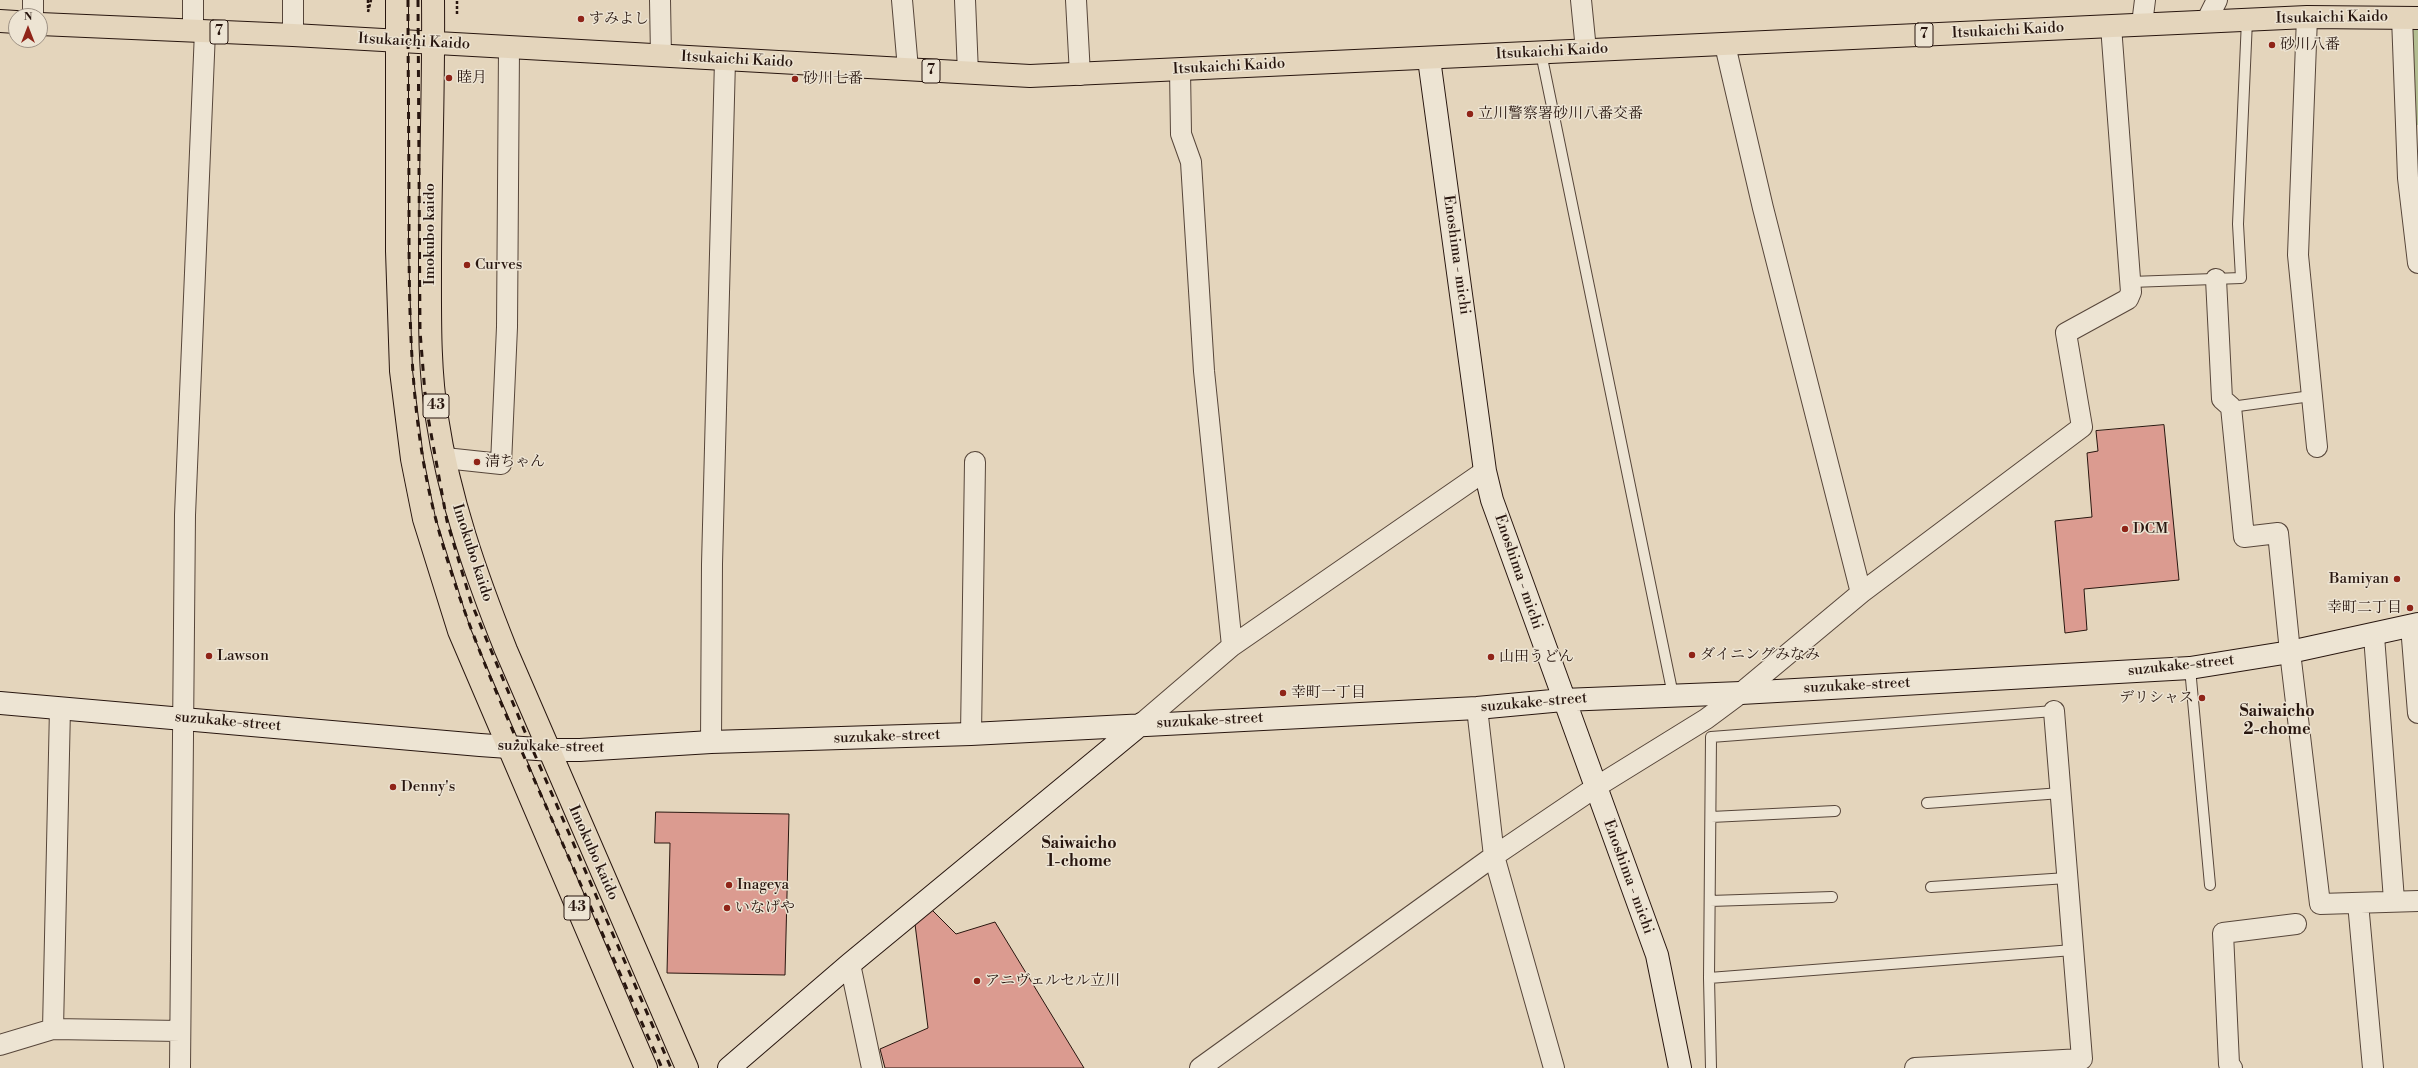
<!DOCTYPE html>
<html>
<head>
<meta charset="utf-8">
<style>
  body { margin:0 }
  #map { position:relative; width:2418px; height:1068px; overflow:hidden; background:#e4d5bc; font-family:"Libre Bodoni",serif }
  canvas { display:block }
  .north { position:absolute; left:8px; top:8px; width:40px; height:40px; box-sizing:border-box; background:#ede4d3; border:1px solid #9e9285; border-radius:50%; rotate:0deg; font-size:11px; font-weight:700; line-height:16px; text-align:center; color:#28160f }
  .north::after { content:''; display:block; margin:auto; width:14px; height:18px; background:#8f2418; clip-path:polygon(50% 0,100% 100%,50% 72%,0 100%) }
</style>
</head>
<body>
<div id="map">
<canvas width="2418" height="1068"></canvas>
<div class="north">N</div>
</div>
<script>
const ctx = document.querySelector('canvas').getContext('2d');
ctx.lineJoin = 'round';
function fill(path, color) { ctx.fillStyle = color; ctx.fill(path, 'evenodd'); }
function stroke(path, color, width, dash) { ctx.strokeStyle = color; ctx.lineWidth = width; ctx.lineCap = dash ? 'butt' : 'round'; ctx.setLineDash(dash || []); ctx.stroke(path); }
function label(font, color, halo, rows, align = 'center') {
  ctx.font = font + ' "Libre Bodoni","Noto Serif JP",serif'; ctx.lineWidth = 3; ctx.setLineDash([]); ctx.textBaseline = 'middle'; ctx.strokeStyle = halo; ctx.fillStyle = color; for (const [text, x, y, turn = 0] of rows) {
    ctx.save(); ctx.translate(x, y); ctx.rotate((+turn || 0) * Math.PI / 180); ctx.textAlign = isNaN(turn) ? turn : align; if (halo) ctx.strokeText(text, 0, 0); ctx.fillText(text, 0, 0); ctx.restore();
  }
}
fill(new Path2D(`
  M2412,19H2418V125H2411Z`), '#b3bd91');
const building = new Path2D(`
  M2164,425L2179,580L2084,589L2087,630L2065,633L2055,521L2092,517L2087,453L2098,451L2096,431Z
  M656,812L789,814L785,975L667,973L670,843H655Z
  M932,910L956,934L995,922L1084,1068H885L880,1049L928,1028L915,924Z`);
fill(building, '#db9b90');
stroke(building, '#28160f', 1);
const lane = new Path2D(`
  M1541,53L1673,695
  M2131,282L2241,278L2238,224L2247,20
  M2231,407L2311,396
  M2190,668L2210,885
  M1927,803L2061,793
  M1711,817L1835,811
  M1931,887L2067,878
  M1710,901L1832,897
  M1709,978L2073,950
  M1711,1068L1709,978L1711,737L2054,711`);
const street = new Path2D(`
  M33,0V16
  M293,0V35
  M660,0L661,56
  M902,0L908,69
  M965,0L968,73
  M1076,0L1080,75
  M1581,0L1586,50
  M2307,17L2298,255L2317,447
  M2402,17L2408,178L2418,263
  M2206,22L2217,0
  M2142,24L2145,0
  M193,31V0
  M1180,70L1181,134L1191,162L1204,371L1232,646L1485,471
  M2216,279L2222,399L2231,407L2244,537L2278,533L2290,652L2320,904L2418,901
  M445,458L501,464L507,327L509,48
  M1861,593L2082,427L2066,333L2128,299L2131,292L2111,26
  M2411,626L2418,713
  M2374,636L2394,900
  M1477,708L1494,856L1554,1068
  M1141,724L1232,646
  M971,734L975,462
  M711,742L712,564L725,60
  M2358,903L2373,1068
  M850,964L872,1068
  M53,1029L60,708
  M0,1045L53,1029L180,1031
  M180,1068L185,515L205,31
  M1200,1068L1494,856L1596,787L1706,719L1741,693L1861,593L1763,208L1725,45
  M1915,1068L2082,1059L2054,711
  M2232,1068L2229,1064L2223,933L2296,924`);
const secondary = new Path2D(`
  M1429,59L1485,471L1492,500L1657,955L1680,1068
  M0,703L480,745L551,750H580L711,742L971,734L1477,708L1563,700L1741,693L2190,668L2290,652L2418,624
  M729,1068L850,964L1141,724`);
const primary = new Path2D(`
  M397,0V251L401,371L412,459L424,519L459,631L646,1068
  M433,0C434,89 430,177 430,266C430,317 429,368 437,418C449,498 476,575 506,650L687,1068
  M0,21L16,22
  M40,24L293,35L1030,76L2307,17L2418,18`);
stroke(lane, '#57463a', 12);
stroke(street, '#57463a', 22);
stroke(secondary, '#28160f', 24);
stroke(primary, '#28160f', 24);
stroke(new Path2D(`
  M368,8V0
  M368,12L371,0
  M457,14V0`), '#28160f', 2.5, [3, 2]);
stroke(lane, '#ede4d3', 10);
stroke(street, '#ede4d3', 20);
stroke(secondary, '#ede4d3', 22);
stroke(primary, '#e4d5bc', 22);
stroke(new Path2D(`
  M408,0C408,73 409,146 409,219C409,308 410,399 428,486C450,590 495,690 537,786C579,880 620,974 662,1068
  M418,0L420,331L426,406L447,521L471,602L525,732L671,1068`), '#28160f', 3, [7, 7]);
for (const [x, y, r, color] of [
  [581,19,4,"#8f2418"],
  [2272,45,4,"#8f2418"],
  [449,78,4,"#8f2418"],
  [795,79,4,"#8f2418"],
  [1470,114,4,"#8f2418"],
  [467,265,4,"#8f2418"],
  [477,462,4,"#8f2418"],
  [2125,529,4,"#8f2418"],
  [2397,579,4,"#8f2418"],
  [2410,608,4,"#8f2418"],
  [1692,655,4,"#8f2418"],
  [209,656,4,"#8f2418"],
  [1491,657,4,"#8f2418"],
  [1283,693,4,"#8f2418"],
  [2202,698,4,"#8f2418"],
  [393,787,4,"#8f2418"],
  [729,885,4,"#8f2418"],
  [727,908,4,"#8f2418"],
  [977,981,4,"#8f2418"]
]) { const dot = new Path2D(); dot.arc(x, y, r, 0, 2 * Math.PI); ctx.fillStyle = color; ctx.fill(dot); stroke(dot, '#ede4d3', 1.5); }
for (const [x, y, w] of [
  [219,32,18],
  [1924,35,18],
  [931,71,18],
  [436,406,26],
  [577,908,26]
]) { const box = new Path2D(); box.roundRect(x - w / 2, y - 12, w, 24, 3); ctx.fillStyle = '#ede4d3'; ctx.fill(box); stroke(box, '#28160f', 1); }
label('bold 14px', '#28160f', null, [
  ["7",219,32],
  ["7",1924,35],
  ["7",931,71],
  ["43",436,406],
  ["43",577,908]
]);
label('15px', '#28160f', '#ede4d3', [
  ["Itsukaichi Kaido",2332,18,-1],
  ["Itsukaichi Kaido",2008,31,-3],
  ["Itsukaichi Kaido",414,42,3],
  ["Itsukaichi Kaido",1552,52,-3],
  ["Itsukaichi Kaido",737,60,3],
  ["Itsukaichi Kaido",1229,67,-3],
  ["Imokubo kaido",430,234,-90],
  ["Enoshima - michi",1456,255,82],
  ["Imokubo kaido",472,553,72],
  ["Enoshima - michi",1518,572,71],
  ["suzukake-street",2181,666,-6],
  ["suzukake-street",1857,686,-3],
  ["suzukake-street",1534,703,-5],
  ["suzukake-street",1210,721,-3],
  ["suzukake-street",228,722,5],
  ["suzukake-street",887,737,-2],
  ["suzukake-street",551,747,1],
  ["Imokubo kaido",593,853,66],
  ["Enoshima - michi",1628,877,70]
]);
label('15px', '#28160f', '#ede4d3', [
  ["すみよし",589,19],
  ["砂川八番",2280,45],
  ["睦月",457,78],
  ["砂川七番",803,79],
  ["立川警察署砂川八番交番",1478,114],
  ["Curves",475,265],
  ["清ちゃん",485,462],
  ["DCM",2133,529],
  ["Bamiyan",2389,579,"right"],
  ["幸町二丁目",2402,608,"right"],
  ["ダイニングみなみ",1700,655],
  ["Lawson",217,656],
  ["山田うどん",1499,657],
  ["幸町一丁目",1291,693],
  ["デリシャス",2194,698,"right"],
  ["Denny's",401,787],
  ["Inageya",737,885],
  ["いなげや",735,908],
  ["アニヴェルセル立川",985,981]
], 'left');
label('bold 16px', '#28160f', '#ede4d3', [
  ["Saiwaicho",2277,712],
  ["2-chome",2277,730],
  ["Saiwaicho",1079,844],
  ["1-chome",1079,862]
]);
</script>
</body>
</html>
